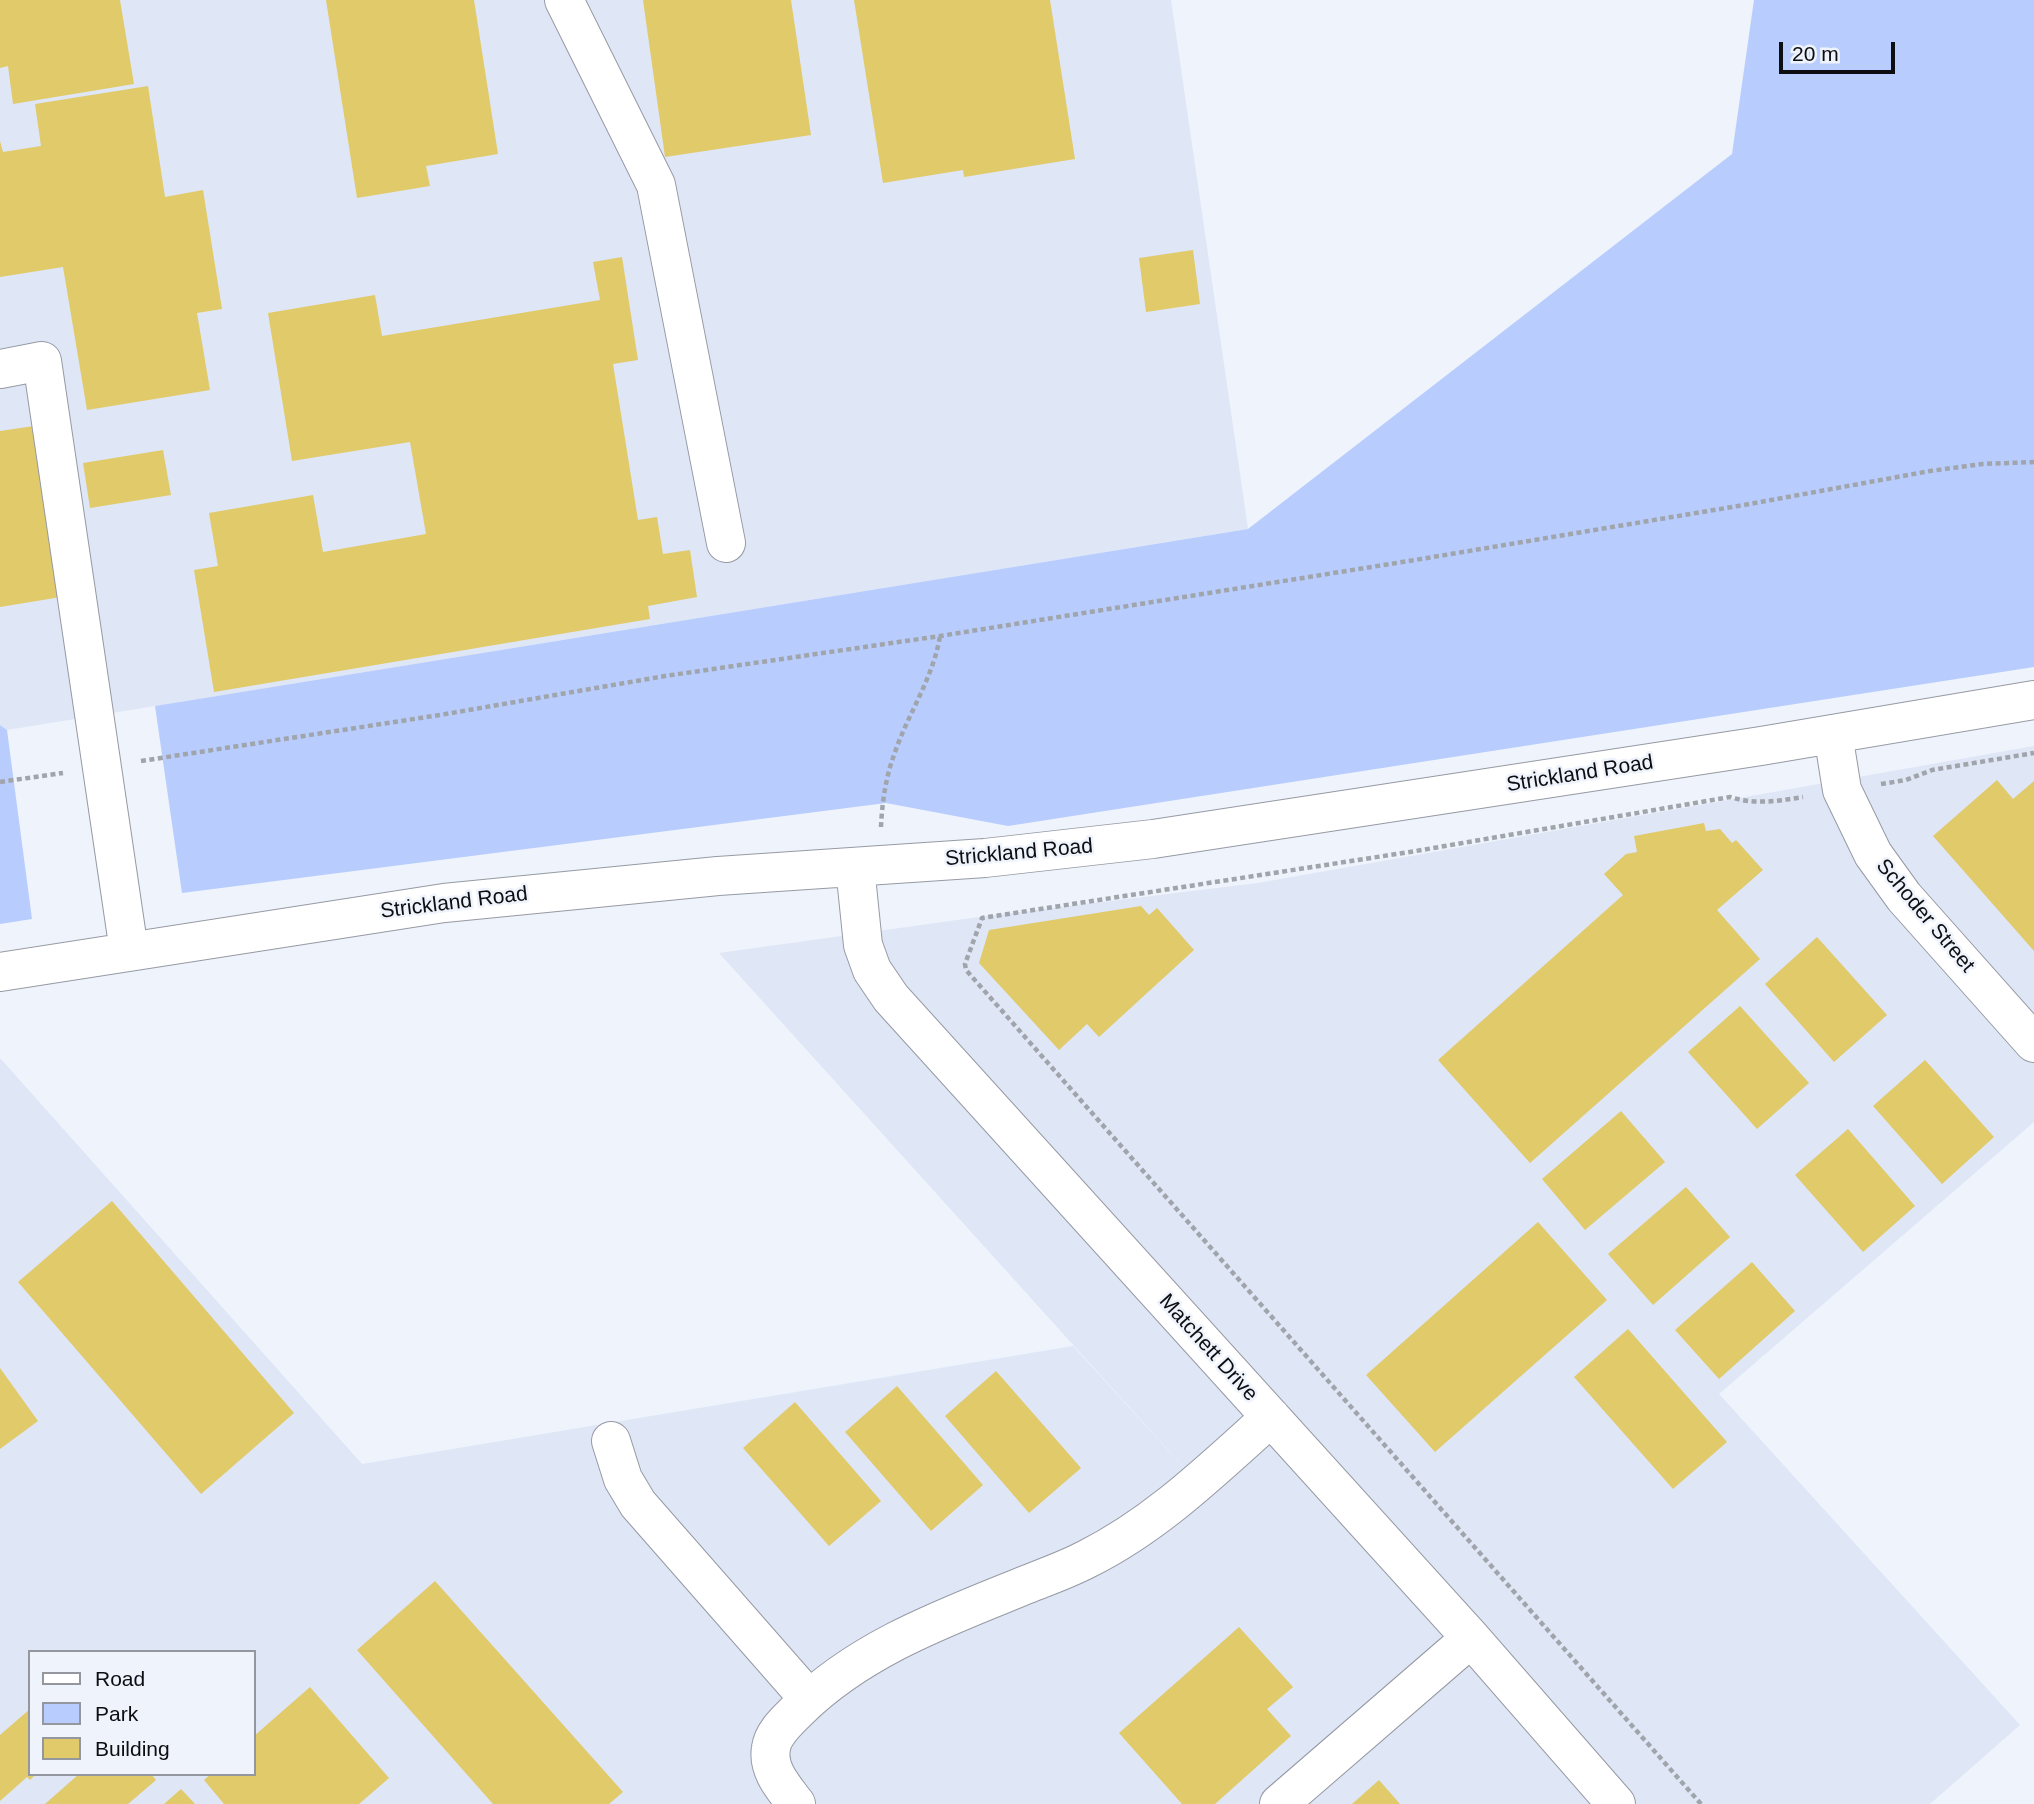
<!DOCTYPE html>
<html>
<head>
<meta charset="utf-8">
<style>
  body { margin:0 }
  #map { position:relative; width:2034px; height:1804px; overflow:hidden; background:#eef3fc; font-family:Arial,sans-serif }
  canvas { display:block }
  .legend { position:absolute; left:28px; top:1650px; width:228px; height:126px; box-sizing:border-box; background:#eef3fc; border:2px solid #94979e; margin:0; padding:9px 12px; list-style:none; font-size:21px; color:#0c0e11 }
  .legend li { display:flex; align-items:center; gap:14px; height:35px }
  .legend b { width:35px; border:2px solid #94979e }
  .scale { position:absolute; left:1779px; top:42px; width:116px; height:32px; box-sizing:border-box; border:4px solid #0c0e11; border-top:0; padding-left:9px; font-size:21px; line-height:24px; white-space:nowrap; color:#0c0e11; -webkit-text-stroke:5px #eef3fc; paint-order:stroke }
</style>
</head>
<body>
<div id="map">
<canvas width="2034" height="1804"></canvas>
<ul class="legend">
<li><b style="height:9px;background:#fff"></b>Road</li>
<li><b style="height:19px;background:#b8cdfd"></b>Park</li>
<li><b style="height:19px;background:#e1ca69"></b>Building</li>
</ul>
<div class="scale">20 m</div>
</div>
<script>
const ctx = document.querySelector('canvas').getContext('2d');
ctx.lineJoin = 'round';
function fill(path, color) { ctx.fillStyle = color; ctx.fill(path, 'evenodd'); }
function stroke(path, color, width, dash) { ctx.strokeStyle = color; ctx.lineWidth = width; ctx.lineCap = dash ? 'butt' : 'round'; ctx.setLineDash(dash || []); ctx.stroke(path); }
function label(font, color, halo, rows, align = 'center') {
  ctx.font = font + ' Arial,sans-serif'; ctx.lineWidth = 5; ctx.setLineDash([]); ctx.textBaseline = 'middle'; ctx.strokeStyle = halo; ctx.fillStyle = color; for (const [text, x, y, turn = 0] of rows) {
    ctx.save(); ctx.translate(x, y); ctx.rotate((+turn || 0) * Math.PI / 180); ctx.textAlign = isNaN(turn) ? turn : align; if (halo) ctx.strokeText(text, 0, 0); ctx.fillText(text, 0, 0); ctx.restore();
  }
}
fill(new Path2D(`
  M0,0H1171L1248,529L7,730L0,725Z
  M2034,746V1122L1719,1394L2020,1725L1930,1804H0V1058L362,1464L1073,1346L1226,1514L719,953L979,917L1258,883ZM30,1652H254V1774H30Z`), '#dfe6f6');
fill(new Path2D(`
  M1754,0H2034V667L1008,826L886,803L182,893L155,706L1248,529L1732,154Z
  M0,725L7,730L32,919L0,924Z`), '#b8cdfd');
fill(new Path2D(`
  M0,0H120L134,84L13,104L8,66L0,68Z
  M326,0H474L498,154L426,166L430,186L357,198Z
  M643,0H791L811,135L665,157Z
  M854,0H1050L1075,159L964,177L963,170L883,183Z
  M148,86L165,197L203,190L222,309L197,313L210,390L87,410L63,267L0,277V141L3,152L41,146L35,104Z
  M1193,250L1200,304L1146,312L1139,258Z
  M622,257L638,360L613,364L638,520L657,517L663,554L690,550L697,597L648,606L650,619L214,692L194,570L218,566L209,513L313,495L323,552L426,534L410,442L292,461L268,313L375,295L382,336L600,300L593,262Z
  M34,426L61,597L0,607V431Z
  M163,450L171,495L90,508L83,463Z
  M1997,780L2013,799L2034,781V951L1933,836Z
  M1704,823L1706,831L1720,829L1732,843L1736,840L1763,870L1717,910L1760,959L1530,1163L1438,1060L1623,895L1604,874L1626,854L1637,852L1634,836Z
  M1141,906L1149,915L1157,908L1194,950L1099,1037L1087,1024L1059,1050L979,963L989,930Z
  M1817,937L1887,1015L1834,1062L1765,984Z
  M1740,1006L1809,1083L1757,1129L1688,1052Z
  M1925,1060L1994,1137L1942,1184L1873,1106Z
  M1621,1111L1665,1162L1585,1230L1542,1179Z
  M1848,1129L1915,1206L1863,1252L1795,1175Z
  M1686,1187L1730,1237L1653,1305L1608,1254Z
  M112,1201L294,1413L201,1494L18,1282Z
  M1538,1222L1607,1300L1435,1452L1366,1375Z
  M1752,1262L1795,1311L1719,1379L1675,1330Z
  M1628,1329L1727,1442L1673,1489L1574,1377Z
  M0,1368L38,1421L0,1449Z
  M996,1371L1081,1468L1029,1513L945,1416Z
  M897,1386L983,1485L931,1531L845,1432Z
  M795,1402L881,1501L829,1546L743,1448Z
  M435,1581L623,1792L609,1804H493L357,1650Z
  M1239,1627L1293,1687L1267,1709L1291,1736L1215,1804H1182L1119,1733Z
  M310,1687L389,1778L359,1804H224L204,1780L211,1774H254V1736Z
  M30,1709V1774H36L30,1780L27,1777L0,1801V1735Z
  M79,1774H151L156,1780L128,1804H45Z
  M1379,1780L1400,1804H1352Z
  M181,1789L195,1804H164Z`), '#e1ca69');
const minor = new Path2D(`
  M564,0L656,185L726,543
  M0,369L42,361L129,951
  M1833,734L1842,790L1873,854L1904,897L2034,1043
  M855,867L863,945L872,970L891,998L1471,1638L1616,1804
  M0,972L444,903L718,876L985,858L1153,839L1761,746L2034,700
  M611,1441L623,1479L638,1504L809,1699
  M796,1804C784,1788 767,1770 771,1748C773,1733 787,1721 798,1710C862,1647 947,1617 1028,1584C1048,1576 1068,1569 1087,1559C1157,1524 1213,1469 1271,1417
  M1279,1804L1471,1638`);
stroke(minor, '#969aa3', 40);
stroke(new Path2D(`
  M141,761L440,715L665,676L940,636L1415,560L1744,505L1930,471L1982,464L2034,462
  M0,782L63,773
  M1881,784L1906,780L1932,770L2034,753
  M881,827C882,802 886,776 895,752C909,712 933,678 940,636
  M1701,1804L966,970L965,964L982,918L1416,851L1730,797C1755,805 1778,801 1803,797`), '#a0a4ab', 4.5, [5, 3.5]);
stroke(minor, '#fff', 38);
label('21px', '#0c0e11', '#eef3fc', [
  ["Strickland Road",1580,774,-9],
  ["Strickland Road",1019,853,-5],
  ["Strickland Road",454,903,-7],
  ["Schoder Street",1925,916,50],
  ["Matchett Drive",1208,1348,48]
]);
</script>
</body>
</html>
